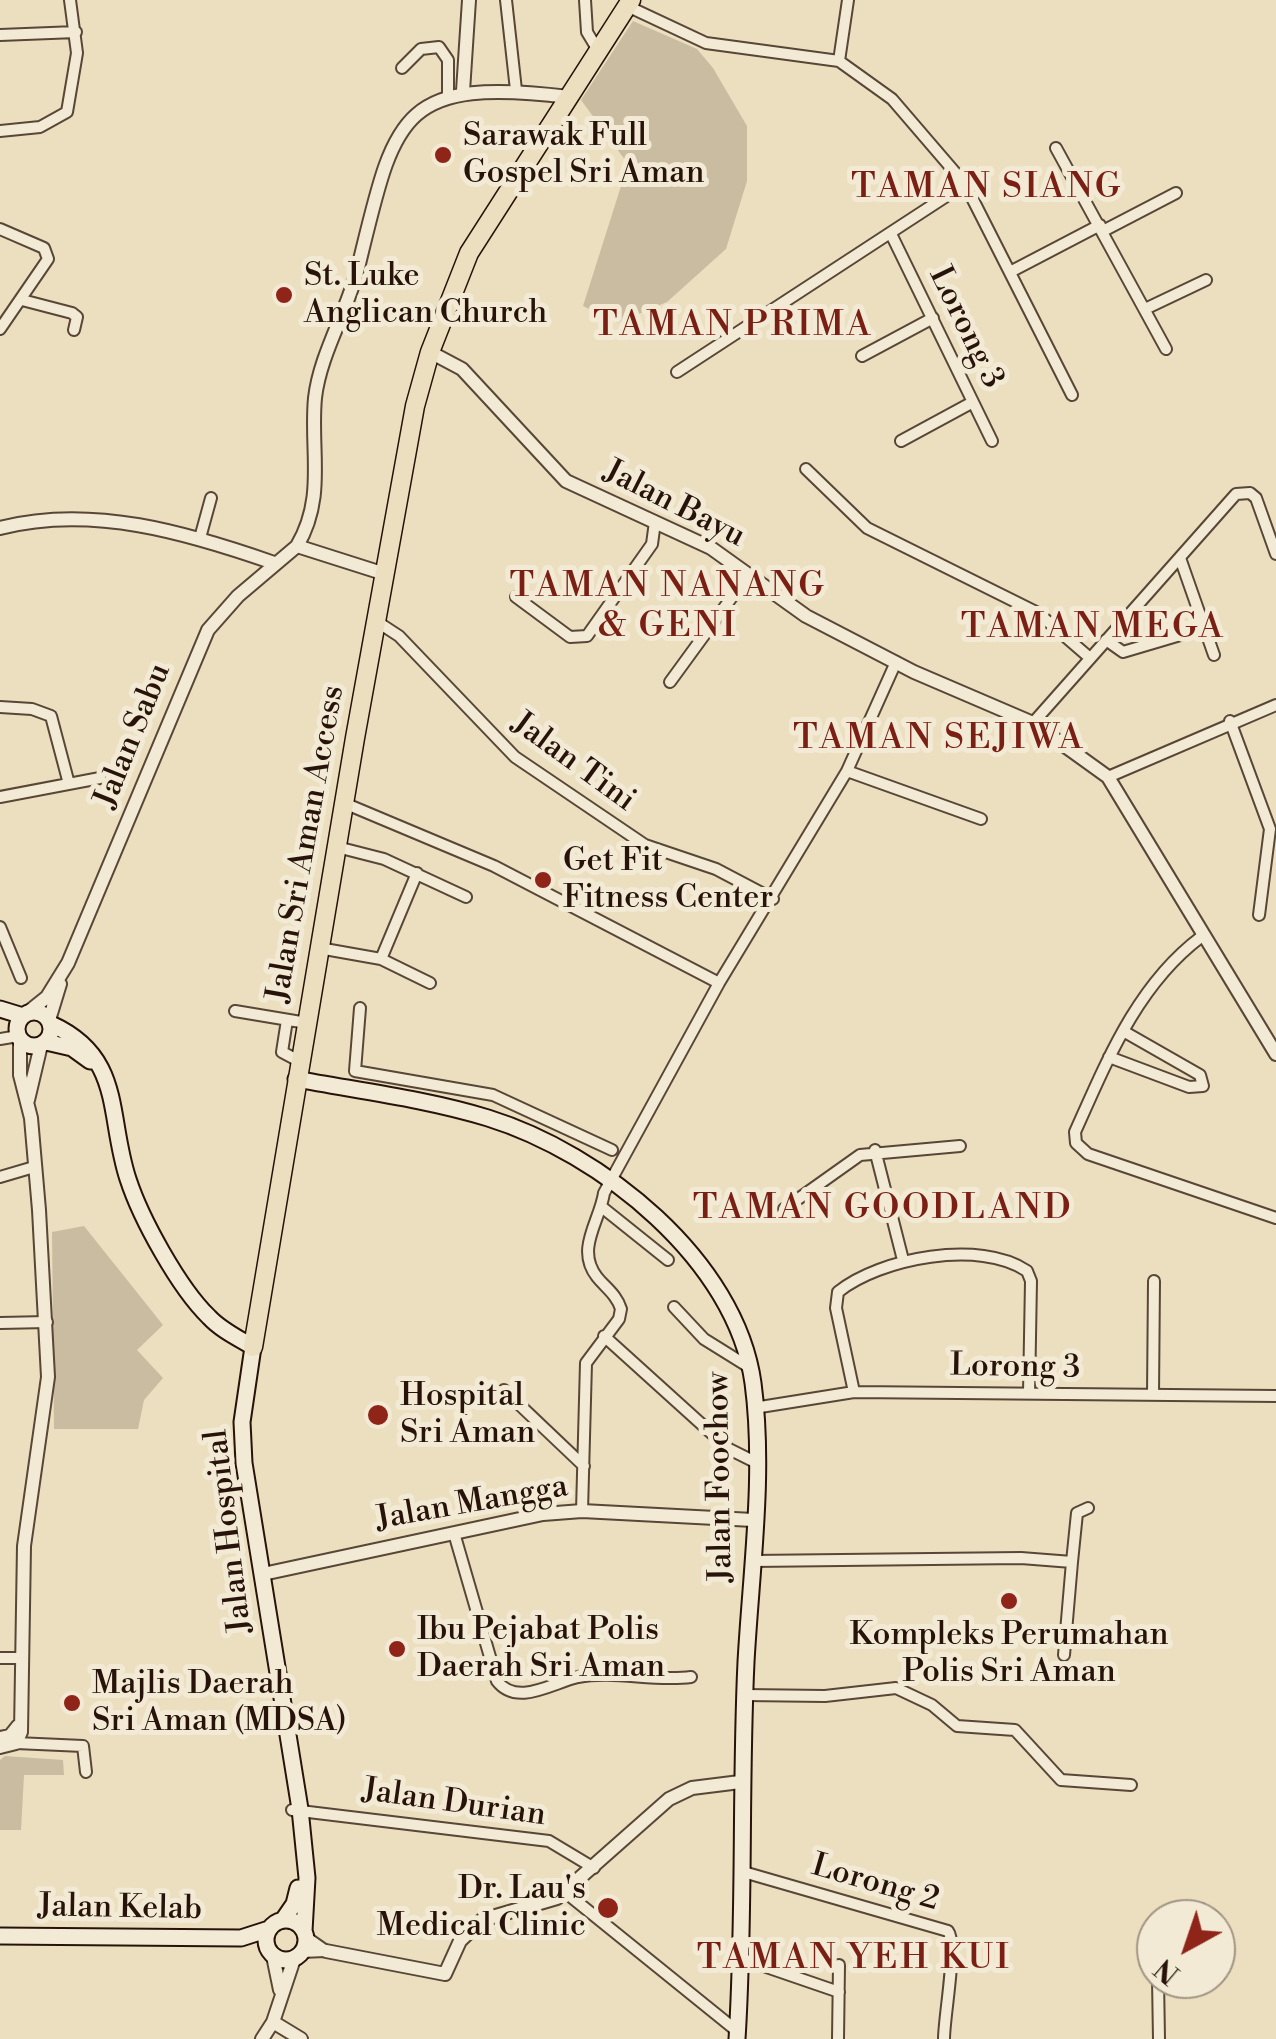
<!DOCTYPE html>
<html>
<head>
<meta charset="utf-8">
<style>
  body { margin:0 }
  #map { position:relative; width:1276px; height:2039px; overflow:hidden; background:#ebdfbf; font-family:"Libre Bodoni",serif }
  canvas { display:block }
  .north { position:absolute; left:1136px; top:1899px; width:100px; height:100px; box-sizing:border-box; background:#f2ead5; border:2px solid #a19484; border-radius:50%; rotate:220deg; font-size:28px; font-weight:700; line-height:40px; text-align:center; color:#27130a }
  .north::after { content:''; display:block; margin:auto; width:35px; height:45px; background:#8f2418; clip-path:polygon(50% 0,100% 100%,50% 72%,0 100%) }
</style>
</head>
<body>
<div id="map">
<canvas width="1276" height="2039"></canvas>
<div class="north">N</div>
</div>
<script>
const ctx = document.querySelector('canvas').getContext('2d');
ctx.lineJoin = 'round';
function fill(path, color) { ctx.fillStyle = color; ctx.fill(path, 'evenodd'); }
function stroke(path, color, width, dash) { ctx.strokeStyle = color; ctx.lineWidth = width; ctx.lineCap = dash ? 'butt' : 'round'; ctx.setLineDash(dash || []); ctx.stroke(path); }
function label(font, color, halo, rows, align = 'center') {
  ctx.font = font + ' "Libre Bodoni",serif'; ctx.lineWidth = 10; ctx.setLineDash([]); ctx.textBaseline = 'middle'; ctx.strokeStyle = halo; ctx.fillStyle = color; for (const [text, x, y, turn = 0] of rows) {
    ctx.save(); ctx.translate(x, y); ctx.rotate((+turn || 0) * Math.PI / 180); ctx.textAlign = isNaN(turn) ? turn : align; if (halo) ctx.strokeText(text, 0, 0); ctx.fillText(text, 0, 0); ctx.restore();
  }
}
fill(new Path2D(`
  M633,21L697,49L713,68L747,126V181L726,249L667,302L617,323L583,306L628,164L581,100Z
  M84,1226L163,1325L137,1350L163,1378L144,1400L138,1429H54L52,1232Z
  M5,1756L63,1760L64,1775H24L21,1830H0V1760Z`), '#cabca0');
const minor = new Path2D(`
  M506,0L516,90
  M585,0L587,32L599,52
  M627,6L706,43L839,61L892,99L965,184L1072,395
  M0,35L76,32
  M839,61L848,0
  M402,68L421,49L439,47L448,60V95
  M0,131L40,127L67,112L77,53L70,0
  M1056,148L1166,349
  M0,229L44,248L48,259L0,329
  M1103,231L1176,193
  M892,236L992,441
  M1010,272L1100,225
  M22,300L72,313L77,317L74,330
  M1145,309L1206,280
  M862,356L933,318
  M677,372L965,184
  M901,441L973,402
  M806,469L867,528L1038,613L1090,658
  M200,538L211,498
  M1180,558L1214,655
  M516,597L570,637L587,636L652,544L655,522
  M376,621L399,636L515,757L645,845L716,869L773,899
  M1106,640L1123,652L1204,628
  M670,682L748,575
  M0,707L32,709L51,716L69,784
  M1230,721L1270,829L1259,915
  M1033,723L1236,494L1250,493L1256,498L1276,554
  M847,771L981,819
  M1108,777L1276,705
  M0,797L100,778
  M344,803L494,866L719,983
  M337,847L384,859L466,897
  M0,927L21,978
  M1201,937C1137,985 1107,1061 1075,1132L1076,1143L1088,1154L1276,1218
  M319,948L381,959L430,983
  M381,959L417,873
  M360,1008L355,1071L493,1095L612,1150
  M235,1011L307,1023
  M287,1020L282,1052L299,1061
  M0,1039L18,1036
  M1109,1057L1189,1087L1203,1086L1200,1075L1123,1031
  M875,1150L903,1260
  M0,1177L34,1167
  M603,1208L668,1260
  M784,1209L860,1155L960,1146
  M674,1307L704,1339L749,1367
  M0,1323L47,1322
  M604,1336L729,1449L755,1462
  M504,1390L584,1466
  M854,1392L836,1308L838,1292C880,1258 980,1239 1027,1271L1031,1281L1029,1393
  M1153,1395L1154,1281
  M754,1408L854,1392L1276,1396
  M582,1511L586,1363L619,1319L621,1309C617,1295 605,1287 597,1277C575,1249 600,1221 604,1193L719,983L847,771L896,662
  M454,1533L497,1681C517,1707 552,1683 578,1677C615,1670 653,1682 691,1677
  M752,1561L1021,1558L1072,1562L1064,1655
  M1072,1562L1077,1513L1088,1508
  M0,1658H20
  M745,1695L825,1696L896,1688L932,1705L957,1726L1015,1730L1061,1780L1131,1785
  M16,1743L83,1746L86,1772
  M292,1810L549,1841L594,1868
  M740,1871L948,1931C958,1944 944,2016 944,2039
  M565,1892L737,2031
  M1162,1919L1176,1908L1201,1909
  M306,1937L326,1951
  M302,1952L325,1951
  M740,1958L839,1992
  M1158,1979L1159,2039
  M838,2039L839,1965`);
const tertiary = new Path2D(`
  M463,91L469,0
  M430,352L462,369L566,481L711,548L806,616L914,672L1033,723L1108,777L1276,1054
  M0,528C91,504 188,533 274,563
  M385,574L297,546C326,497 310,451 315,398C320,354 347,312 358,268C395,117 397,76 569,97
  M27,1013L47,997L68,963L208,630L238,596L297,546
  M49,1020L60,984
  M28,1100L41,1045
  M263,1574L543,1514L582,1511L753,1520
  M0,1738L10,1736L18,1726
  M0,1747L16,1743L21,1732L24,1546L48,1377L39,1210L31,1118L20,1075V1039
  M326,1951L445,1974L460,1941L482,1920L557,1898L669,1799L692,1788L740,1782
  M273,1956L280,1990
  M273,2022L301,2039
  M262,2039L273,2022L294,1959`);
const secondary = new Path2D(`
  M0,1009L23,1016
  M17 1029a17 17 0 1 1 34 0a17 17 0 1 1-34 0Z
  M51,1024C124,1057 107,1115 128,1179C141,1219 179,1288 209,1317C221,1330 238,1338 253,1347L242,1422L244,1463L300,1809L307,1878L304,1931
  M46,1042L72,1048L90,1061
  M296,1079C360,1091 426,1099 488,1118C601,1153 736,1260 753,1383C765,1473 751,1571 746,1662C740,1788 745,1914 737,2039
  M266 1940a20 20 0 1 1 40 0a20 20 0 1 1-40 0Z
  M283,1920L294,1904L298,1888
  M0,1936L241,1938L269,1929`);
const primary = new Path2D(`
  M253,1347L355,738L415,406L430,352L469,253L631,0`);
stroke(minor, '#584637', 14);
stroke(tertiary, '#584637', 16);
stroke(secondary, '#27130a', 19);
stroke(primary, '#27130a', 21);
stroke(minor, '#f2ead5', 10);
stroke(tertiary, '#f2ead5', 12);
stroke(secondary, '#f2ead5', 15);
stroke(primary, '#ebdfbf', 18);
for (const [x, y, r, color] of [
  [443,155,10,"#8f2418"],
  [284,295,10,"#8f2418"],
  [543,880,10,"#8f2418"],
  [378,1415,12,"#8f2418"],
  [1009,1601,10,"#8f2418"],
  [397,1649,10,"#8f2418"],
  [72,1703,10,"#8f2418"],
  [608,1908,12,"#8f2418"]
]) { const dot = new Path2D(); dot.arc(x, y, r, 0, 2 * Math.PI); ctx.fillStyle = color; ctx.fill(dot); stroke(dot, '#f2ead5', 4); }
label('32px', '#27130a', '#f2ead5', [
  ["Sarawak Full",463,137],
  ["Gospel Sri Aman",463,174],
  ["St. Luke",304,277],
  ["Anglican Church",304,314],
  ["Get Fit",563,862],
  ["Fitness Center",563,899],
  ["Hospital",400,1397],
  ["Sri Aman",400,1434],
  ["Ibu Pejabat Polis",417,1631],
  ["Daerah Sri Aman",417,1668],
  ["Kompleks Perumahan",1009,1636,"center"],
  ["Polis Sri Aman",1009,1673,"center"],
  ["Majlis Daerah",92,1685],
  ["Sri Aman (MDSA)",92,1722],
  ["Dr. Lau's",586,1890,"right"],
  ["Medical Clinic",586,1927,"right"]
], 'left');
label('32px', '#27130a', '#f2ead5', [
  ["Lorong 3",965,328,64],
  ["Jalan Bayu",674,505,27],
  ["Jalan Sabu",134,736,-68],
  ["Jalan Tini",573,763,36],
  ["Jalan Sri Aman Access",307,844,-80],
  ["Lorong 3",1015,1368,1],
  ["Jalan Foochow",721,1477,-91],
  ["Jalan Mangga",472,1504,-10],
  ["Jalan Hospital",230,1531,-97],
  ["Jalan Durian",454,1804,8],
  ["Lorong 2",875,1884,16],
  ["Jalan Kelab",120,1909,1]
]);
ctx.letterSpacing = '2.5px';
label('35px', '#7a1f14', '#f2ead5', [
  ["TAMAN SIANG",987,189],
  ["TAMAN PRIMA",733,327],
  ["TAMAN NANANG",668,588],
  ["& GENI",668,628],
  ["TAMAN MEGA",1093,629],
  ["TAMAN SEJIWA",939,740],
  ["TAMAN GOODLAND",883,1210],
  ["TAMAN YEH KUI",854,1960]
]);
ctx.letterSpacing = '0px';
</script>
</body>
</html>
